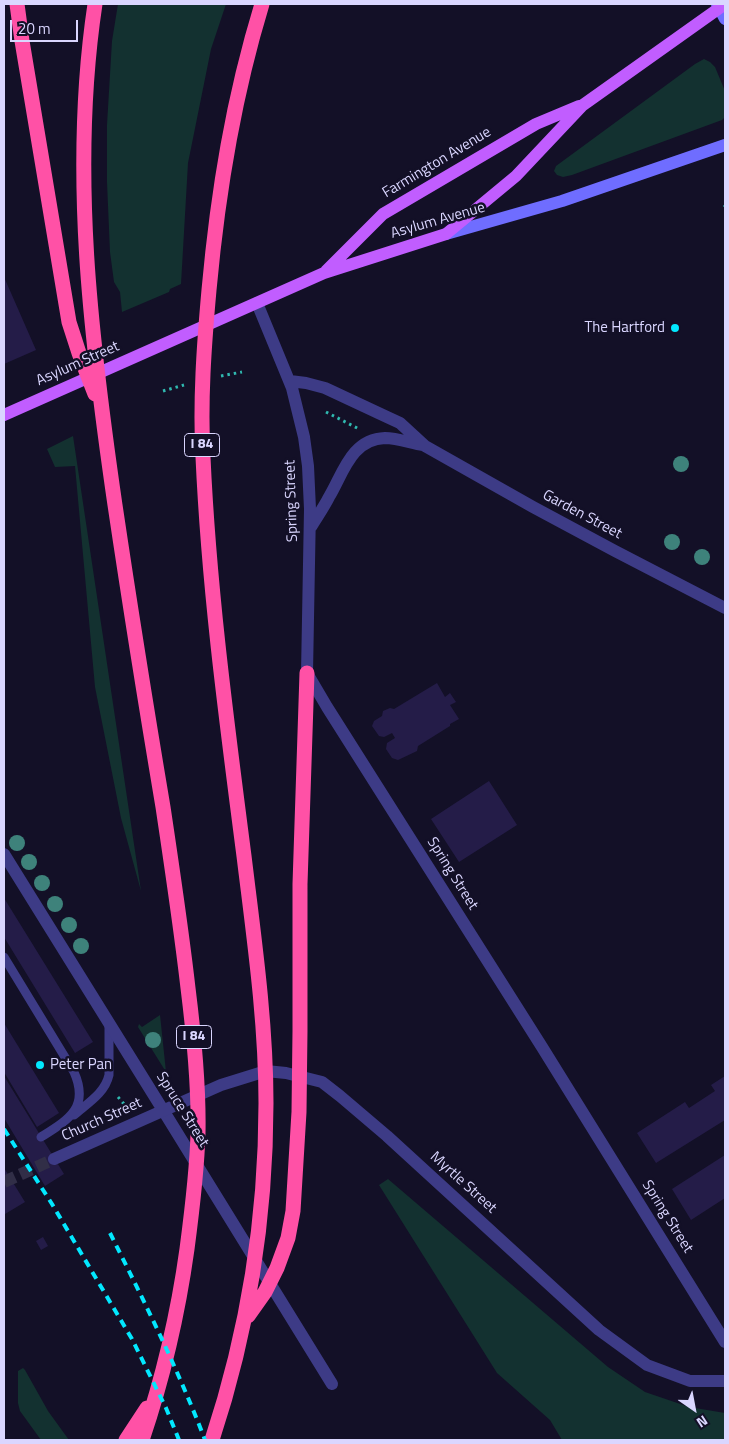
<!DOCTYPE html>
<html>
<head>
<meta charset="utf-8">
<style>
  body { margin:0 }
  #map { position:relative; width:729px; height:1444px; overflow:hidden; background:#131027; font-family:"Titillium Web",sans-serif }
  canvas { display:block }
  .frame { position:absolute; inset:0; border:5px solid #dad6ff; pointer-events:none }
  .north { position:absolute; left:669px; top:1384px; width:50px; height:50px; -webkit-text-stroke:4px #131027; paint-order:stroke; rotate:147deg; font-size:14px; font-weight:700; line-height:20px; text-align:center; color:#dad6ff }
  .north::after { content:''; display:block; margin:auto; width:18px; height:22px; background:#dad6ff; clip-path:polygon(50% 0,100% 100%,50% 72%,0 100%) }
  .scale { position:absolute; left:10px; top:20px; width:68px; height:22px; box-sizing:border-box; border:2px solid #dad6ff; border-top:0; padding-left:6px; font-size:15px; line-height:18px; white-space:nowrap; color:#dad6ff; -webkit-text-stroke:4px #131027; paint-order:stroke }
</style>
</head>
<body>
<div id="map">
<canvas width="729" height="1444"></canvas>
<div class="frame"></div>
<div class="north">N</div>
<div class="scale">20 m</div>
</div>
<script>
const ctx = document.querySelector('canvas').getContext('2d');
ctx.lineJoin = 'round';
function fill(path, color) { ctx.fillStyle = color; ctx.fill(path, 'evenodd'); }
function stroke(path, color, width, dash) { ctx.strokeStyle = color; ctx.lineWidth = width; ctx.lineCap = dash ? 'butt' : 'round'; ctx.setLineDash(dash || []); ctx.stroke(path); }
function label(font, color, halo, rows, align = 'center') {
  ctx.font = font + ' "Titillium Web",sans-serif'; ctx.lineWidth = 5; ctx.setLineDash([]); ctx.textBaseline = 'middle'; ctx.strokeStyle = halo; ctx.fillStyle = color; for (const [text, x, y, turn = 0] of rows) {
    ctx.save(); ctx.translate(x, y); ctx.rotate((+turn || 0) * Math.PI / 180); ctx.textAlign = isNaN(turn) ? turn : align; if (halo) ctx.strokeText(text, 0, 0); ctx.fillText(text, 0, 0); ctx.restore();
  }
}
fill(new Path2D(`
  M118,4H226L211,49L188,163L181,284L170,289L169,292L122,312L120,292L114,282L110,252L107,182V125L112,41Z
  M704,59L710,62L715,67L725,91V117L722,120L572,175L563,177L557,175L554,171L556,166L695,64Z
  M73,436L141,891L121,818L95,687L75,466L55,467L47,449Z
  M160,1015L166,1072L138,1027L139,1024L142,1027Z
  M388,1179L608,1367L645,1392L689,1407L725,1413V1440H562L550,1420L497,1373L379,1185Z
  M23,1368L25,1370L48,1411L69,1440H41L20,1411L18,1403V1371Z`), '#133130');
fill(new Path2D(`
  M4,277L36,350L4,364Z
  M437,683L445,697L450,693L456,702L450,705L459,719L450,724V726L418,746L417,751L398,760L392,758L386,749L387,743L395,738L392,733L384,737L379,736L372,726L374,721L382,716L383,711L390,708L394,709Z
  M489,781L517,825L459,862L431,819Z
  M4,898L93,1042L75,1053L4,937Z
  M4,1023L59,1113L37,1127L4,1072Z
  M4,1076L64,1174L45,1186L4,1118Z
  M725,1076V1120L656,1163L637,1133L685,1102L689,1108L715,1091L711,1085Z
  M725,1155V1198L691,1220L672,1189Z
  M4,1168L25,1202L5,1214L4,1212Z
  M43,1237L48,1246L41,1250L36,1241Z`), '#241c48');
stroke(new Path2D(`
  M4,1182L54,1159`), '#312e47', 12, [12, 6]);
stroke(new Path2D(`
  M724,207L725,206
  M221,376L242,372
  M163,391L184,385
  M326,412L359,429
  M118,1097L124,1104`), '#30b9b0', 3, [2.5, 4]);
stroke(new Path2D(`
  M4,957L74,1072C90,1108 68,1120 41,1137
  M74,1115C88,1103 105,1093 109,1075V1025`), '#3d3b86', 9);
stroke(new Path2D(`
  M163,1110L332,1384`), '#3d3b86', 12);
stroke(new Path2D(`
  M257,303L292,388L304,437L308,466L310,509L307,673L327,707L542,1047L725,1342
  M290,381L306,383L325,388L387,417L400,423L425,446L533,507L615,551L725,608
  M311,527C317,517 324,507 329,497C343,474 351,439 385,438C397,438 411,443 423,445
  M4,854L163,1110
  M54,1159L221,1085L266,1071L286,1073L322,1082L340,1096L387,1136L599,1330L647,1365L690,1381H725`), '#3d3b86', 12);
stroke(new Path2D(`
  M717,4L725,19
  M446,234L562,201L725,145`), '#6f6dff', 12);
stroke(new Path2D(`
  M326,271L383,214L536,124L579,106
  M4,415L324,273L446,234L516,176L583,105L725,4`), '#c15dff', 12);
stroke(new Path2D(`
  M17,4L22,41L69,322L79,353L95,394
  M95,4C70,170 91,340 115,505C130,606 146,706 163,807C172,867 181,927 188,988C194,1036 199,1084 198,1133C197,1172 192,1211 187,1249C178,1314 163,1378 142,1440
  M248,1316L265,1292L277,1268L288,1238L293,1211L299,1112L300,1031V884L307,673
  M126,1440L147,1408
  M212,1440C248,1331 266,1218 266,1103C266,1021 254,938 244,856C227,724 209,591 203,457C200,401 204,346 209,290C218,191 233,99 262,4`), '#ff51a6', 15);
stroke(new Path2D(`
  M4,1129L52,1204L132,1339L166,1408L179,1440
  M110,1233C144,1301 178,1369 205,1440`), '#02e8ff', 4, [8, 6]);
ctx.fillStyle = '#3e827b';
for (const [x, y] of [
  [681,464],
  [672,542],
  [702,557],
  [17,843],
  [29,862],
  [42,883],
  [55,904],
  [69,925],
  [81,946],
  [153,1040]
]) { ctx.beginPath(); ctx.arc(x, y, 8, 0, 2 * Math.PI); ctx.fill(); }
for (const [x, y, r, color] of [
  [675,328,5,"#02e8ff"],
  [40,1065,5,"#02e8ff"]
]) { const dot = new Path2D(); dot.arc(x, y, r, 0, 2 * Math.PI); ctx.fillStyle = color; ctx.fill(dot); stroke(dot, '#131027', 2); }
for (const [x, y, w] of [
  [202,445,35],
  [194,1037,35]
]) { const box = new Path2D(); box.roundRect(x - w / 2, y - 11.5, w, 23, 4); ctx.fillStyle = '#131027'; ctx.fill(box); stroke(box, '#dad6ff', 1); }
label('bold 14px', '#dad6ff', null, [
  ["I 84",202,445],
  ["I 84",194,1037]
]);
label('15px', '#dad6ff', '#131027', [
  ["Farmington Avenue",437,163,-31],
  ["Asylum Avenue",438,221,-16],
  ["Asylum Street",78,364,-24],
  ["Spring Street",292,501,-92],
  ["Garden Street",582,515,28],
  ["Spring Street",452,874,58],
  ["Spruce Street",182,1110,58],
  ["Church Street",102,1120,-24],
  ["Myrtle Street",463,1183,42],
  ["Spring Street",667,1217,58]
]);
label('15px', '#dad6ff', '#131027', [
  ["The Hartford",665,328],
  ["Peter Pan",50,1065,"left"]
], 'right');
</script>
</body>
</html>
